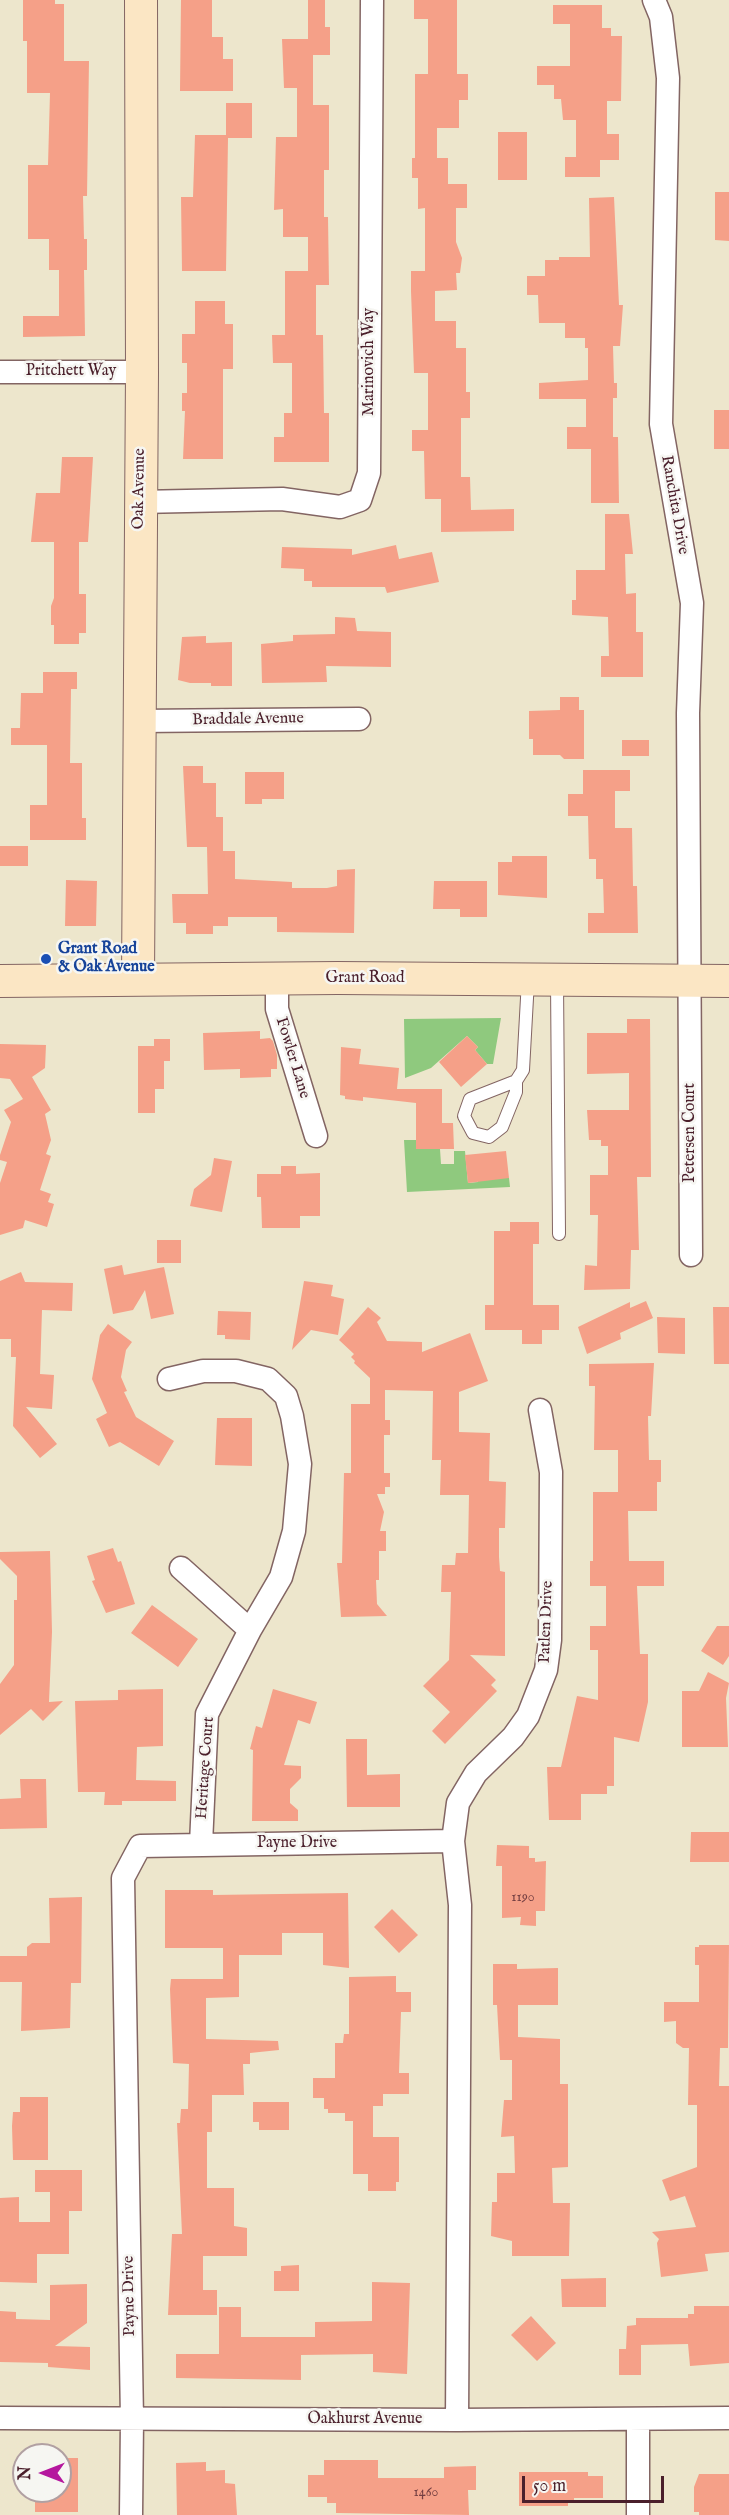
<!DOCTYPE html>
<html>
<head>
<meta charset="utf-8">
<style>
  body { margin:0 }
  #map { position:relative; width:729px; height:2515px; overflow:hidden; background:#ede6cc; font-family:"IM FELL English",serif }
  canvas { display:block }
  .north { position:absolute; left:12px; top:2443px; width:60px; height:60px; box-sizing:border-box; background:#f6f6f2; border:2px solid #b1a0a2; border-radius:50%; rotate:270deg; font-size:16px; font-weight:700; line-height:24px; text-align:center; color:#4a1f2b }
  .north::after { content:''; display:block; margin:auto; width:21px; height:27px; background:#b5179e; clip-path:polygon(50% 0,100% 100%,50% 72%,0 100%) }
  .scale { position:absolute; left:522px; top:2476px; width:142px; height:27px; box-sizing:border-box; border:3px solid #4a1f2b; border-top:0; padding-left:8px; font-size:18px; line-height:21px; white-space:nowrap; color:#4a1f2b; -webkit-text-stroke:4px #f6f6f2; paint-order:stroke }
</style>
</head>
<body>
<div id="map">
<canvas width="729" height="2515"></canvas>
<div class="north">N</div>
<div class="scale">50 m</div>
</div>
<script>
const ctx = document.querySelector('canvas').getContext('2d');
ctx.lineJoin = 'round';
function fill(path, color) { ctx.fillStyle = color; ctx.fill(path, 'evenodd'); }
function stroke(path, color, width, dash) { ctx.strokeStyle = color; ctx.lineWidth = width; ctx.lineCap = dash ? 'butt' : 'round'; ctx.setLineDash(dash || []); ctx.stroke(path); }
function label(font, color, halo, rows, align = 'center') {
  ctx.font = font + ' "IM FELL English",serif'; ctx.lineWidth = 5; ctx.setLineDash([]); ctx.textBaseline = 'middle'; ctx.strokeStyle = halo; ctx.fillStyle = color; for (const [text, x, y, turn = 0] of rows) {
    ctx.save(); ctx.translate(x, y); ctx.rotate((+turn || 0) * Math.PI / 180); ctx.textAlign = isNaN(turn) ? turn : align; if (halo) ctx.strokeText(text, 0, 0); ctx.fillText(text, 0, 0); ctx.restore();
  }
}
fill(new Path2D(`
  M501,1018L493,1064H487L475,1050L478,1047L467,1036L431,1068L405,1078L404,1019Z
  M404,1140H416V1149H440L441,1164H454V1151H465L468,1183L478,1182V1178H509L510,1187L407,1192Z`), '#8fc97e');
fill(new Path2D(`
  M23,0H55V4H64V61H89L87,196H83L84,239H87V270H84L85,336L23,337V316H59V270H49V239H28V165H48L50,93H27V41H23Z
  M181,0H212V37H223V59H233V91H180Z
  M308,0H325V27H330V55H313V105H329V170H324V217H328L329,285H316V335H323L324,413H329V462H274V437H284V413H292V363H273L272,335H285V271H308V237H283V209L274,210L276,137H297V88H284L282,39H308Z
  M414,0H457V74H468V100H459V128H437V158H448V184H467V208H456V242L462,258L460,273H456L457,290L435,291V321H456V348H466V392H470V418H461V477H470L471,510L514,509V531L441,532V499H425L424,451H412V430H428V373H414L411,291V271H425V208L418,209V178H412V158H415V74H428V19H414Z
  M553,5H602V28H611V36H622L621,101H607V134H619V160H600V177H565V157H576V120H563L561,99H554V85H537V66H570V24H553Z
  M226,103H252V138H228L226,271H182L181,197H193L195,135H226Z
  M498,132H527V180H498Z
  M715,192H729V241L715,240Z
  M614,197L619,305H623L620,346H613L614,383H617V398H613V437H618L619,503H591V449H567V427H586V399H539V383L588,380V348H585V338H565V323H539L538,295H527V276H545V260H559V257H590L589,198Z
  M195,301H225V324H233V369H223V459H183L185,411H182V393H187V363H182V334H195Z
  M714,410H729V449H714Z
  M62,457H93L88,542H79V594H86V633H79V644H54V625H51V606L54,598V542H31L36,493H60Z
  M605,514H629L633,554H625L626,594L636,593V632H643V677H601V656H609L608,617L572,615V600H576V570H605Z
  M396,545L399,559L432,552L439,582L387,593L385,587H312V581H304V569L281,568L282,547L352,549V555Z
  M335,617L355,618L357,631L391,632V667L326,666L327,682L262,683L261,644L293,641V635L335,634Z
  M206,636V643L232,642V686H211V683H190L178,680L182,637Z
  M43,672H77V689H71L70,763H82V818H86V840H30V805H47V745H11V728H20L21,693H43Z
  M560,697H579V710H584V759H564L560,755H533V739H529V711L560,710Z
  M622,740H649V756H622Z
  M183,766H203V783H216V817H223V851H235V879L292,882V888H327L337,886V870L355,869L354,933L277,932V917H228V926H213V934H186V923H173L172,894H208L207,847H187Z
  M583,770H630V791H615V828H632L633,886H637L638,933H588V913H604L603,879H596V859H589L588,816H568V794H583Z
  M245,772H284V799H262V804H245Z
  M0,846H28V866H0Z
  M512,856H547V898L498,895V862H512Z
  M66,880L97,881L96,926H65Z
  M434,881H487V917H460V909H433Z
  M627,1019H650L651,1177H637L639,1250H631L630,1289L584,1290L585,1265L597,1266L598,1215H590V1175H608V1146H601V1140H589L587,1110H629V1073L587,1074V1033H627Z
  M260,1031V1039L270,1038L273,1041L277,1055V1069H271V1077L240,1078V1069L204,1070L203,1033Z
  M467,1036L478,1047L475,1050L487,1064L461,1087L439,1062Z
  M154,1039H170V1061H164V1089H155V1113H138V1046H154Z
  M0,1044L46,1045L45,1068L32,1077L51,1110L45,1114L51,1140L46,1154L51,1156L40,1190L51,1194L48,1202L54,1204L47,1227L25,1220L23,1228L0,1235V1183L7,1162L0,1160V1155L11,1122L4,1110L23,1099L10,1079L0,1078Z
  M341,1047L361,1049L359,1064L399,1068L397,1089H442V1123H453L454,1149H416V1103L363,1097V1101L345,1099V1096L340,1095Z
  M506,1151L509,1178L468,1183L465,1155Z
  M214,1158L232,1161L222,1212L190,1206L194,1189L211,1175Z
  M281,1166H296V1174L320,1173V1216H300V1228H262L261,1197H257V1174H281Z
  M510,1222H539V1244H533V1305H559V1330H542V1344H522V1330H485V1305H494V1231H510Z
  M157,1240H181V1263H157Z
  M122,1265L124,1275L164,1267L174,1314L151,1319L145,1290L133,1310L113,1314L104,1269Z
  M21,1272L25,1282L73,1283L72,1311L42,1310L40,1374L54,1375L52,1409L26,1407L57,1444L40,1458L13,1426L16,1357H11V1339H0V1281Z
  M304,1281L333,1285L331,1296L344,1299L338,1335L311,1330L292,1350Z
  M646,1301L653,1318L620,1333L621,1339L587,1354L578,1327L630,1302V1308Z
  M368,1307L381,1318L377,1322L387,1341L422,1342V1352L470,1333L488,1381L459,1392V1432L490,1433L489,1481L506,1482L505,1528H499V1557L500,1571L505,1572V1656L470,1655L496,1680L491,1685L497,1691L445,1744L432,1731L450,1712L423,1686L449,1660L451,1592H441L442,1565H455L456,1553H468L469,1495H440L441,1460H432L433,1391L385,1390V1420H390V1435H384V1473H390V1487H385V1494H377L384,1512L380,1531H386V1551H379V1580H376L377,1604L387,1616L341,1617L337,1563H342L344,1473H351V1404H370V1378L354,1363L355,1361L351,1357L354,1354L339,1340Z
  M713,1307H729V1364H714Z
  M218,1311L251,1312L250,1340L225,1339V1335H217Z
  M657,1317L685,1318V1354L658,1353Z
  M108,1324L132,1342L126,1350L121,1377L127,1391L124,1392L136,1417L174,1441L159,1466L120,1442L109,1447L96,1419L107,1413L92,1379L100,1335Z
  M654,1363L651,1416H648L649,1460H661V1482H657V1511H628L629,1561H664V1586H637L640,1654H648V1702L639,1742L614,1737V1786H607V1794H581V1820H549L547,1767H561L577,1696L598,1700V1650H590V1626H606V1586H590V1561H593V1492H618V1450H594L595,1386H589V1364Z
  M217,1418H252V1466L215,1465Z
  M113,1548L118,1562L121,1561L135,1604L106,1613L92,1581L95,1580L87,1556Z
  M50,1551L52,1632L49,1702L63,1701L43,1721L31,1709L0,1735V1684L14,1665V1600H17V1576L0,1559V1552Z
  M152,1605L198,1639L178,1667L131,1633Z
  M717,1626H729V1656L723,1665L701,1651Z
  M708,1672L729,1683L726,1698L728,1747H682V1691H699Z
  M163,1689V1746L137,1747L136,1780L176,1781V1801H122V1805H104L105,1792H78L75,1701L118,1700V1690Z
  M273,1689L317,1702L310,1724L298,1720L284,1765L301,1766V1778L290,1789V1803L298,1810V1821H252L253,1750L250,1749L256,1726L262,1728Z
  M346,1739H367V1775L400,1774V1807H347Z
  M20,1779H46L47,1828L0,1829V1799L21,1798Z
  M691,1832H729V1862H690Z
  M497,1845L529,1846V1858H535V1862L546,1861L545,1911H536V1926L520,1925L521,1917L502,1918V1866H496Z
  M165,1890H213V1895L348,1893L349,1968L323,1965V1933H282V1955H239V1997L206,1998V2039L278,2041L279,2050L250,2053V2064H243L244,2095H212V2132H207V2188H234V2226L247,2228V2256H203V2290H217V2315H168L172,2234H182L177,2123H180L181,2109H188L189,2064L173,2063L170,1989L171,1979H223V1948H165Z
  M82,1897L81,1983H71L70,2028L21,2031L22,1982H0V1956H27V1947L32,1943H50L49,1898Z
  M392,1909L418,1935L399,1953L374,1927Z
  M699,1945H729L728,2048H720L719,2086H729V2252L705,2254L708,2271L661,2277L657,2243L659,2239L652,2232L696,2227L685,2196L670,2201L662,2180L697,2167V2105H688L689,2048H683L676,2043V2021L664,2022V2002H699V1965H695V1947H699Z
  M493,1964H517V1969L558,1968V2005H518V2037L560,2039V2084H568V2167L552,2168L553,2203H570L569,2256H512V2241L491,2236L492,2202H497V2173H515L514,2136L501,2137L504,2100H512V2060H500L497,2005H493Z
  M396,1976V1992H411V2012H401L399,2073H409V2094H383V2106H373V2137H399V2182H396V2191H368V2174H353V2121H345V2113H328V2109H324V2098H313V2078H335V2043H343L344,2034H349V1977Z
  M20,2097H48V2160H13L12,2126L13,2112H20Z
  M253,2102H289V2130H259V2122H253Z
  M35,2170H82V2211H69V2254H37V2283L0,2282V2198L19,2197V2222H50V2192H35Z
  M299,2265V2291H274V2271H281V2266Z
  M606,2278V2307H562L561,2279Z
  M372,2282L410,2283L407,2374L373,2372V2354L301,2355V2380L176,2378V2354H219V2307H241V2337H315V2322L372,2321Z
  M87,2284V2323L55,2346L90,2347V2370L48,2367V2363L0,2362V2311L16,2312V2319L50,2320V2285Z
  M694,2306H729V2363L690,2366L688,2344L641,2345V2375H619V2349H626L627,2326L636,2325V2318H688V2314H694Z
  M531,2316L556,2343L537,2361L511,2335Z
  M60,2458H78V2512H35V2491H60Z
  M324,2460H378V2478H444V2467L476,2466V2490H468L469,2515L336,2513V2503H327V2497H308V2475H324Z
  M206,2462V2471L225,2470V2483L235,2484L237,2515H177L176,2463Z
  M519,2472H588V2476H603V2498H574V2500H568V2506H519Z
  M699,2474H729V2515H699V2512H694V2487Z`), '#f5a088');
const lane = new Path2D(`
  M557,981L559,1234
  M516,1081L470,1099L464,1116L473,1133L489,1137L502,1127L516,1092V1081L523,1070L528,980`);
const street = new Path2D(`
  M654,0L661,17L668,78L661,424L692,603L688,713L691,1255
  M0,372H142
  M139,502L282,499L340,507L360,500L369,473L372,0
  M138,721L359,719
  M277,978V1009L316,1136
  M169,1379L203,1371H236L268,1379L286,1396L292,1416L300,1464L294,1531L281,1577L250,1630L207,1714L201,1844
  M181,1568L250,1630
  M453,1841L458,1803L476,1773L513,1737L528,1716L546,1670L550,1640L551,1472L540,1410
  M0,2418L457,2420L729,2418
  M131,2515L132,2420L123,1878L140,1846L453,1841L460,1905L457,2420
  M638,2515V2419`);
const secondary = new Path2D(`
  M138,978L142,372L141,0
  M0,981L338,978L729,981`);
stroke(lane, '#836563', 14);
stroke(street, '#836563', 25);
stroke(secondary, '#836563', 34);
stroke(lane, '#fff', 12);
stroke(street, '#fff', 22);
stroke(secondary, '#fbe6c4', 32);
for (const [x, y, r, color] of [
  [46,959,6,"#1a4fb4"]
]) { const dot = new Path2D(); dot.arc(x, y, r, 0, 2 * Math.PI); ctx.fillStyle = color; ctx.fill(dot); stroke(dot, '#f6f6f2', 2); }
label('14px', '#753f42', null, [
  ["1190",523,1898],
  ["1460",426,2493]
]);
label('16px', '#4a1f2b', '#f6f6f2', [
  ["Marinovich Way",370,362,-90],
  ["Pritchett Way",71,372],
  ["Oak Avenue",140,489,-89],
  ["Ranchita Drive",674,505,80],
  ["Braddale Avenue",248,720,-1],
  ["Grant Road",365,979],
  ["Fowler Lane",292,1058,73],
  ["Petersen Court",691,1133,-90],
  ["Patlen Drive",547,1622,-88],
  ["Heritage Court",206,1768,-86],
  ["Payne Drive",297,1844],
  ["Payne Drive",130,2296,-91],
  ["Oakhurst Avenue",365,2420]
]);
label('bold 16px', '#164399', '#f6f6f2', [
  ["Grant Road",58,950],
  ["& Oak Avenue",58,968]
], 'left');
</script>
</body>
</html>
